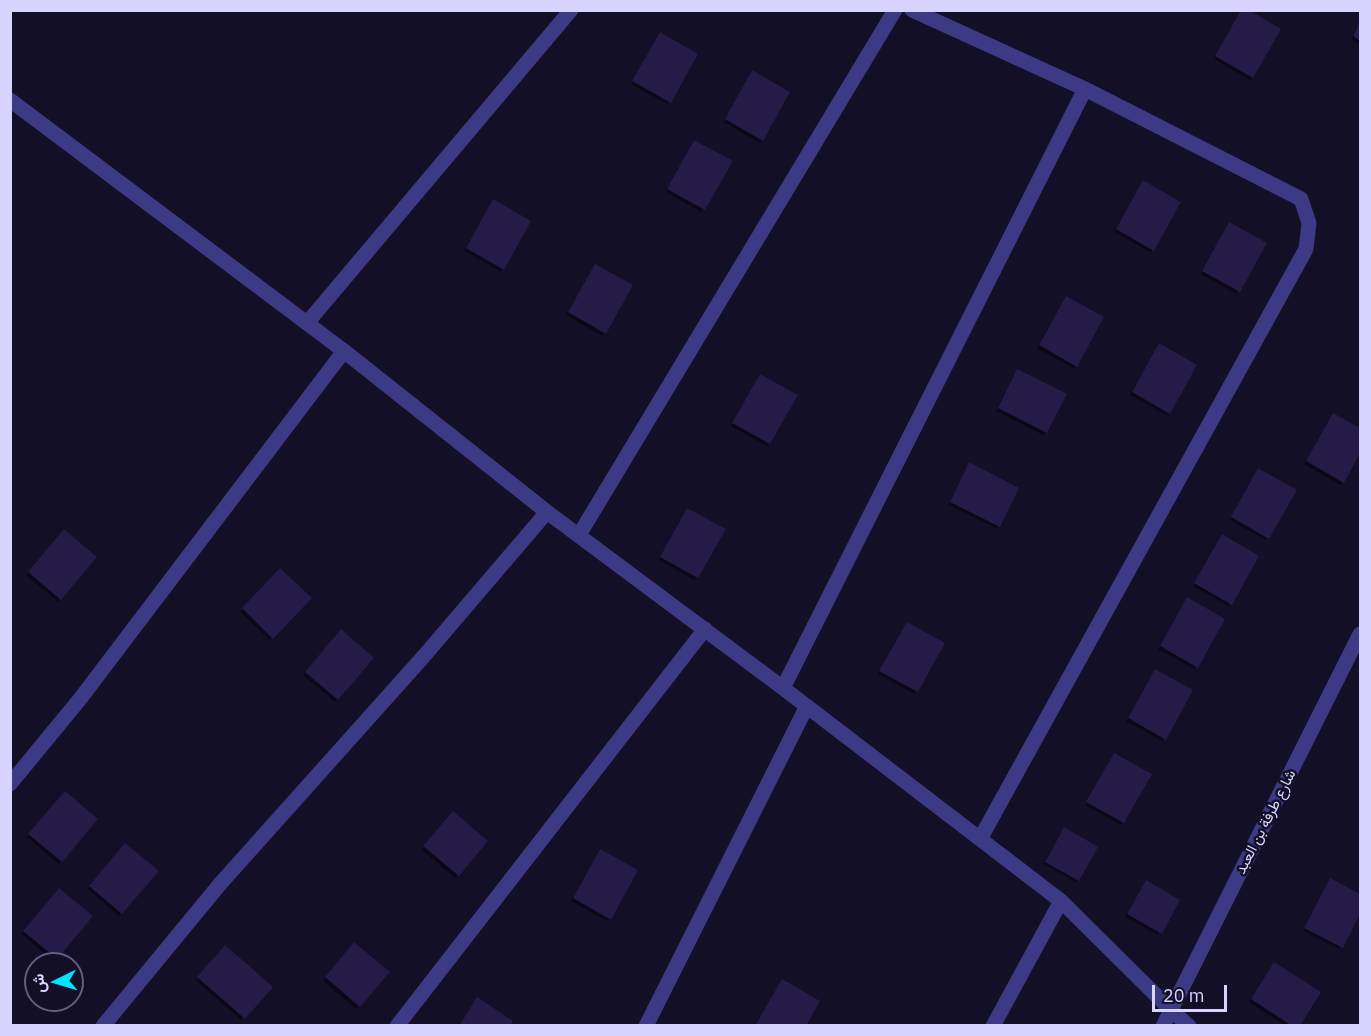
<!DOCTYPE html>
<html>
<head>
<meta charset="utf-8">
<style>
  body { margin:0 }
  #map { position:relative; width:1371px; height:1036px; overflow:hidden; background:#130f26; font-family:"IBM Plex Sans",Vazirmatn,sans-serif }
  canvas { display:block }
  .frame { position:absolute; inset:0; border:12px solid #d9d4ff; pointer-events:none }
  .north { position:absolute; left:24px; top:952px; width:60px; height:60px; box-sizing:border-box; background:#130f26; border:2px solid #625e7d; border-radius:50%; rotate:265deg; font-size:16px; font-weight:700; line-height:24px; text-align:center; color:#d9d4ff }
  .north::after { content:''; display:block; margin:auto; width:21px; height:27px; background:#00e5ff; clip-path:polygon(50% 0,100% 100%,50% 72%,0 100%) }
  .scale { position:absolute; left:1152px; top:985px; width:75px; height:27px; box-sizing:border-box; border:3px solid #d9d4ff; border-top:0; padding-left:8px; font-size:18px; line-height:21px; white-space:nowrap; color:#d9d4ff; -webkit-text-stroke:4px #130f26; paint-order:stroke }
</style>
</head>
<body>
<div id="map">
<canvas width="1371" height="1036"></canvas>
<div class="frame"></div>
<div class="north">ش</div>
<div class="scale">20 m</div>
</div>
<script>
const ctx = document.querySelector('canvas').getContext('2d');
ctx.lineJoin = 'round';
function fill(path, color) { ctx.fillStyle = color; ctx.fill(path, 'evenodd'); }
function stroke(path, color, width, dash) { ctx.strokeStyle = color; ctx.lineWidth = width; ctx.lineCap = dash ? 'butt' : 'round'; ctx.setLineDash(dash || []); ctx.stroke(path); }
function label(font, color, halo, rows, align = 'center') {
  ctx.font = font + ' "IBM Plex Sans",Vazirmatn,sans-serif'; ctx.lineWidth = 5; ctx.setLineDash([]); ctx.textBaseline = 'middle'; ctx.strokeStyle = halo; ctx.fillStyle = color; for (const [text, x, y, turn = 0] of rows) {
    ctx.save(); ctx.translate(x, y); ctx.rotate((+turn || 0) * Math.PI / 180); ctx.textAlign = isNaN(turn) ? turn : align; if (halo) ctx.strokeText(text, 0, 0); ctx.fillText(text, 0, 0); ctx.restore();
  }
}
fill(new Path2D(`
  M1240,12L1252,77L1250,80L1214,59Z
  M1360,23V45L1351,39Z
  M657,37L669,102L667,104L631,84Z
  M750,75L762,140L759,143L724,122Z
  M692,144L730,162L701,212L666,192Z
  M1141,185L1153,250L1150,252L1114,232Z
  M491,204L503,269L500,271L464,251Z
  M1227,226L1239,291L1236,294L1201,274Z
  M595,266L604,333L602,336L566,315Z
  M1064,300L1076,366L1073,368L1037,348Z
  M1157,348L1169,413L1166,415L1130,395Z
  M1017,370L1046,432L1043,435L996,411Z
  M760,376L769,443L767,446L731,426Z
  M1334,414L1360,430V450L1340,485L1304,464Z
  M967,467L999,526L996,528L948,505Z
  M1256,472L1268,538L1266,540L1230,520Z
  M685,512L697,577L694,580L659,560Z
  M64,531L95,557L58,602L26,575Z
  M1219,539L1231,604L1228,606L1193,586Z
  M280,570L310,598L270,640L240,612Z
  M1185,602L1197,667L1194,669L1158,649Z
  M907,623L943,644L914,694L878,674Z
  M341,631L372,658L335,702L303,675Z
  M1153,673L1165,739L1162,741L1126,721Z
  M1114,754L1123,822L1121,825L1085,805Z
  M65,793L96,820L59,864L27,837Z
  M453,813L486,841L455,878L422,850Z
  M1061,832L1078,880L1076,882L1043,864Z
  M125,845L156,872L119,916L88,889Z
  M598,853L610,919L607,921L571,901Z
  M1330,879L1360,895V910L1339,949L1303,931Z
  M1144,885L1160,933L1158,935L1125,917Z
  M59,890L90,917L53,961L22,934Z
  M354,944L388,972L356,1009L323,981Z
  M225,947L271,987L241,1020L196,980Z
  M1272,967L1298,1026H1286L1249,1002Z`), '#0007');
fill(new Path2D(`
  M1241,10H1249L1281,29L1253,78L1215,56Z
  M1360,22V41L1353,36Z
  M660,32L698,54L671,103L632,81Z
  M752,70L790,92L763,141L725,119Z
  M694,140L733,161L705,210L667,189Z
  M1143,180L1181,202L1154,251L1116,229Z
  M493,199L531,221L504,270L466,248Z
  M1229,222L1267,243L1240,292L1202,271Z
  M595,264L633,285L606,334L568,312Z
  M1066,296L1104,317L1077,367L1039,345Z
  M1159,343L1197,365L1170,414L1132,392Z
  M1017,369L1067,394L1047,433L998,408Z
  M760,374L798,395L770,444L732,423Z
  M1333,413L1360,428V453L1344,483L1306,461Z
  M969,462L1019,488L1000,527L950,502Z
  M1258,468L1297,490L1269,539L1231,517Z
  M687,508L726,529L698,578L660,557Z
  M64,529L97,557L61,600L28,572Z
  M1222,534L1259,556L1232,605L1194,583Z
  M280,568L312,598L273,639L242,608Z
  M1187,597L1225,619L1198,668L1160,646Z
  M907,622L945,643L918,692L879,671Z
  M341,629L374,658L338,700L305,672Z
  M1155,669L1193,690L1166,740L1128,718Z
  M1114,753L1152,774L1124,823L1086,802Z
  M65,791L98,819L62,862L28,834Z
  M453,811L488,841L459,876L423,846Z
  M1064,827L1098,847L1079,881L1045,862Z
  M125,843L159,871L122,914L89,886Z
  M600,849L638,870L611,920L573,898Z
  M1330,878L1360,894V914L1343,948L1304,928Z
  M1146,880L1180,900L1162,934L1127,914Z
  M59,888L93,916L57,959L23,931Z
  M354,942L390,972L360,1007L325,977Z
  M225,945L273,987L245,1019L197,977Z
  M1274,962L1321,992L1300,1026H1292L1251,999Z
  M782,979L820,1001L806,1026H755Z
  M477,997L513,1021L510,1026H459Z`), '#241b47');
stroke(new Path2D(`
  M912,10L1085,89L1301,199L1309,223L1306,249L980,839
  M10,100L344,351L547,512L783,688L1061,901L1171,1010L1189,1026
  M307,323L571,10
  M579,535L895,10
  M783,688L1085,89
  M10,784L80,699L344,351
  M103,1026L220,884L424,656L547,512
  M397,1026L705,629
  M646,1026L807,706
  M993,1026L1061,901
  M1163,1026L1360,634`), '#3d3a85', 15);
label('15px', '#d9d4ff', '#130f26', [
  ["شارع طرفة بن العبد",1266,822,-63]
]);
</script>
</body>
</html>
